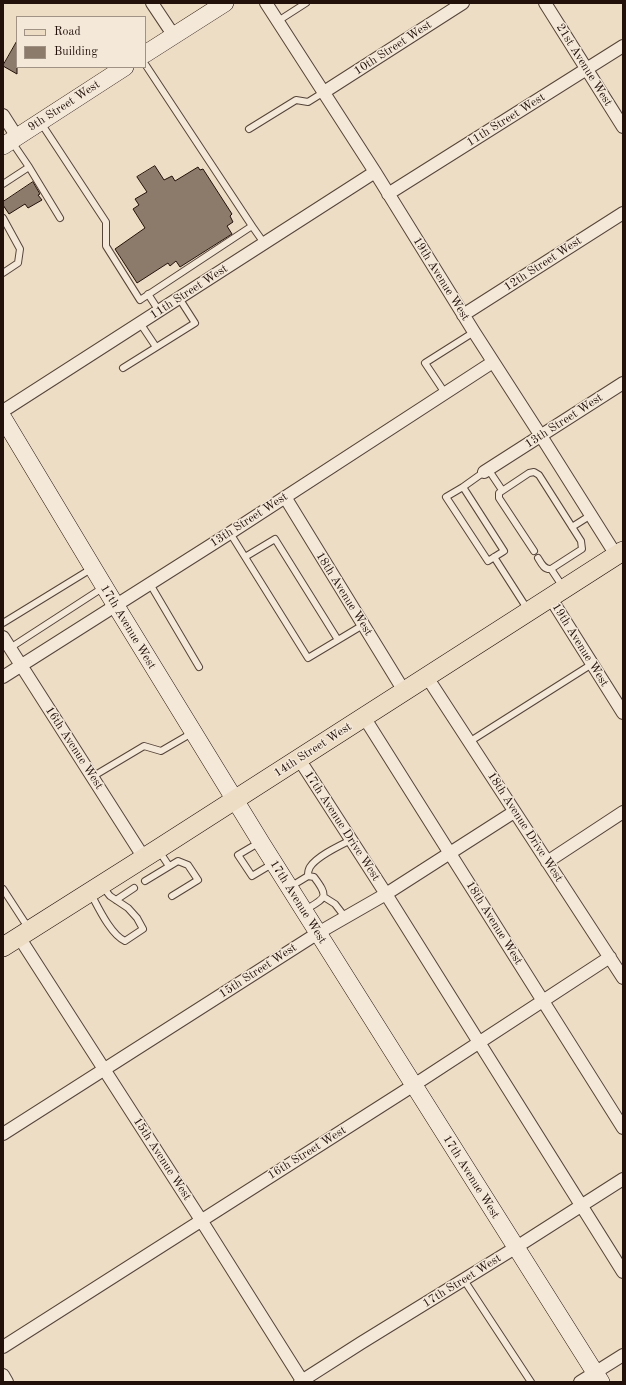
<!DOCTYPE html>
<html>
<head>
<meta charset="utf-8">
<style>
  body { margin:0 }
  #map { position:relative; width:626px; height:1385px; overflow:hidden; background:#eeddc5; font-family:"Old Standard TT",serif }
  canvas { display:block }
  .frame { position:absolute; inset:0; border:4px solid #22110a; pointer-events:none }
  .legend { position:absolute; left:16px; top:16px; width:130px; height:52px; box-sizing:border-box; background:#f4e9d9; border:1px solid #a09386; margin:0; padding:5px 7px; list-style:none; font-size:12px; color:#22110a }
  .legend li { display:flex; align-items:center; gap:8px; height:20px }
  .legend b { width:20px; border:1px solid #a09386 }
</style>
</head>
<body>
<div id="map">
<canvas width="626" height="1385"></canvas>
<div class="frame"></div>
<ul class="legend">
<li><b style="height:5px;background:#eeddc5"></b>Road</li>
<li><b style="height:11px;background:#8c7b6b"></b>Building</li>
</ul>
</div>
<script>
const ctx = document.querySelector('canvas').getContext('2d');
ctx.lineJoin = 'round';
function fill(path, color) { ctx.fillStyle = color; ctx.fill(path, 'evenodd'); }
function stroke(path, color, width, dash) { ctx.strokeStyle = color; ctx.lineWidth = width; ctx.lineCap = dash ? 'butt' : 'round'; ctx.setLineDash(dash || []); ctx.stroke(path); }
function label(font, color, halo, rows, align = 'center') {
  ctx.font = font + ' "Old Standard TT",serif'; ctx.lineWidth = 3; ctx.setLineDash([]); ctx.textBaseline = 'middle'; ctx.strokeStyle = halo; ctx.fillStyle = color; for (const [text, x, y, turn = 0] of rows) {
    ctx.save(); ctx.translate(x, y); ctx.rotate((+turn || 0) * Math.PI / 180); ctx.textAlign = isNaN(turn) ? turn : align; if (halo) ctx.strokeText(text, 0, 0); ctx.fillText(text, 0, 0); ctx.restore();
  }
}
const building = new Path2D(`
  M17,41V74L3,66Z
  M155,166L164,180L172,176L175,181L198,167L200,170L203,169L232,214L230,216L233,222L227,226L232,234L180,267L176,261L170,266L168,263L137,283L115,249L145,228L133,209L139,205L135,199L147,192L137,177Z
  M33,182L40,194L38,195L42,200L28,208L25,204L9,214L3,205V202Z`);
fill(building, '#8c7b6b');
stroke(building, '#22110a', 1);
const lane = new Path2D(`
  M278,21L306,3
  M41,123L106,222V246L140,300L252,226L145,64
  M249,129L296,100L308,102L324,92
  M12,142L29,167
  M3,184L29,167L60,218
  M3,218L20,249L18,263L3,273
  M252,226L264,243
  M148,294L159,311
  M140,323L156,347
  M123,368L195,323L179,298
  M445,393L425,363L474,332
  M488,469L502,490
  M463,487L504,551L488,561L446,497Z
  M463,487L484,472
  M572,527L591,515
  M230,533L308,658L363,625
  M534,551L499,498V493L529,473L534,472L539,475L581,541L582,549L551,569L563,587
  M245,557L275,539L338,640
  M494,557L528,610
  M538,558C541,563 544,570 551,569
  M150,584L199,667
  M3,623L91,569
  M10,648L104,587
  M469,742L592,664
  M92,777L144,746L161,751L192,733
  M260,842L238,855L252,876L272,864
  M159,851L169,866
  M308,876C308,873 308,870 310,867C317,856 339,846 351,840
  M145,881L178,861L188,865L198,880L172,896
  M290,887L308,876L314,877C330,898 325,898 305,910
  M3,889L29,929
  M91,894C98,907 111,935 125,941L143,929L137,918L128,908L110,896L102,886
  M324,897L335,904L345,917
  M116,900L134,888
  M464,1280L531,1382`);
const street = new Path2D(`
  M152,3L174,36
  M266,3L375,172L474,332L541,436L616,555
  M545,3L623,127
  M324,92L463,3
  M3,115L17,137
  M388,194L623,46
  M463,315L623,213
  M3,411L375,172
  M484,472L623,383
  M285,497L404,691
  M550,597L623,713
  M3,637L144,858
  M3,677L230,533L493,362
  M427,677L623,978
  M364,717L623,1128
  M299,759L386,894L623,1272
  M547,862L623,812
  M19,937L201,1220L303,1382
  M3,1134L318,933L386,894L514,812
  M3,1347L414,1085L610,957
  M3,1375L7,1382
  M300,1382L361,1343L515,1248L623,1179
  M580,1382L623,1355`);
const secondary = new Path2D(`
  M145,54L225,3
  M3,146L125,67
  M3,418L116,606L262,844L601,1382`);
const primary = new Path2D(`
  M3,947L158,849L623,551`);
stroke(lane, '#554439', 8);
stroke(street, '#554439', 14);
stroke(secondary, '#22110a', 18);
stroke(primary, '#22110a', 20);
stroke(lane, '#f4e9d9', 6);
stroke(street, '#f4e9d9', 12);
stroke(secondary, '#f4e9d9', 17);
stroke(primary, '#eeddc5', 19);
label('12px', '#22110a', '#f4e9d9', [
  ["10th Street West",393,48,-33],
  ["21st Avenue West",584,65,58],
  ["9th Street West",64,106,-33],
  ["11th Street West",506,120,-32],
  ["12th Street West",543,264,-33],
  ["19th Avenue West",441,279,58],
  ["11th Street West",189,292,-33],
  ["13th Street West",564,421,-33],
  ["13th Street West",249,520,-33],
  ["18th Avenue West",344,594,58],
  ["17th Avenue West",128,627,59],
  ["19th Avenue West",580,645,58],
  ["16th Avenue West",74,748,57],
  ["14th Street West",313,750,-33],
  ["17th Avenue Drive West",342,826,57],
  ["18th Avenue Drive West",525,827,57],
  ["17th Avenue West",298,902,58],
  ["18th Avenue West",494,923,58],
  ["15th Street West",258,971,-33],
  ["16th Street West",307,1153,-32],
  ["15th Avenue West",162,1159,57],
  ["17th Avenue West",471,1177,58],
  ["17th Street West",462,1281,-32]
]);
</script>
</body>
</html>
